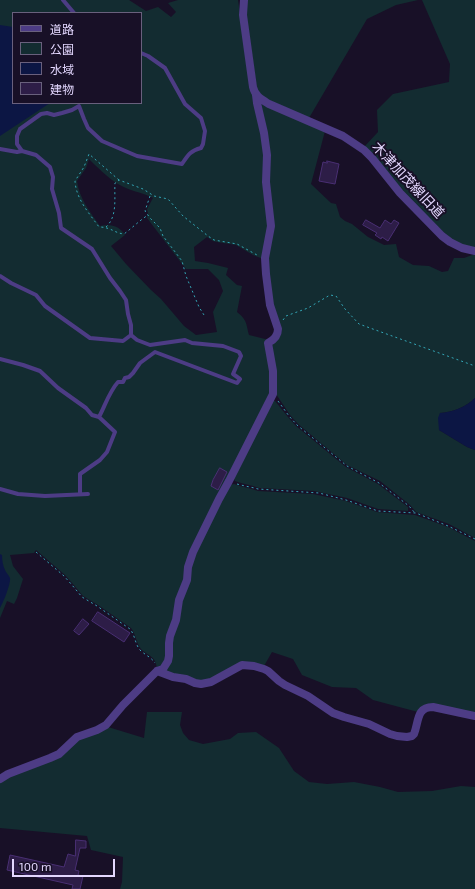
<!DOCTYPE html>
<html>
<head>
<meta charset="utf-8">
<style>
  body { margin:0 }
  #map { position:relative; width:475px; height:889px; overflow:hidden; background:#181027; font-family:"Exo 2","Noto Sans JP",sans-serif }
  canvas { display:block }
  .legend { position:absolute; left:12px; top:12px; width:130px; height:92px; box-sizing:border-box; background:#181027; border:1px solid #69607d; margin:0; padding:5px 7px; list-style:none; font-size:12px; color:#e3d7fe }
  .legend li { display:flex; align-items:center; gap:8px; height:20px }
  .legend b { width:20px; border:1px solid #69607d }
  .scale { position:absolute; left:12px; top:859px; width:103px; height:18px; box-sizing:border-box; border:2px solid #e3d7fe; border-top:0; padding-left:5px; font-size:12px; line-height:14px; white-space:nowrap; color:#e3d7fe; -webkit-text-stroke:3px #181027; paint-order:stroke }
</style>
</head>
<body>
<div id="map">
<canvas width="475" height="889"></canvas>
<ul class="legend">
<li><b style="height:5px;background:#4d3c85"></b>道路</li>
<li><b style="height:11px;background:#132c31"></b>公園</li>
<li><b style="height:11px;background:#0c1644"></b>水域</li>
<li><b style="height:11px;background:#2d1d47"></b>建物</li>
</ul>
<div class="scale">100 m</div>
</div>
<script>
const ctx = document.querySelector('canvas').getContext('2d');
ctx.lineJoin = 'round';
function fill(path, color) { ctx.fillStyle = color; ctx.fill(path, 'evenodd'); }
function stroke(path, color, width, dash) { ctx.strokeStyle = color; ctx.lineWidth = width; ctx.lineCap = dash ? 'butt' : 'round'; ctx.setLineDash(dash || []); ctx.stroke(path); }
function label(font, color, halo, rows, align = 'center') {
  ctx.font = font + ' "Exo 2","Noto Sans JP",sans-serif'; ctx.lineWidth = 4; ctx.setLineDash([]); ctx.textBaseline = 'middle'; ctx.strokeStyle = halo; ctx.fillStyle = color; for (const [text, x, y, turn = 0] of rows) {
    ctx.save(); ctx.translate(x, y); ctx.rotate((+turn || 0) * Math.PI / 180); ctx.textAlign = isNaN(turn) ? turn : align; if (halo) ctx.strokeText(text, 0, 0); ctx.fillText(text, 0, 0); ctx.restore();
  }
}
fill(new Path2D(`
  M0,0H129L146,11L158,7L171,17L176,12L168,3L178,0H238L254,104L261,133L264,155L268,226L263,259L253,255L236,245L217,242L213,241L207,237L194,247L195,261L208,263L228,268L226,275L237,285L242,286L237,312C247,320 246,323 249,335L265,339H270V396L191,551L167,655L161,669L157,668C155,655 149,657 141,649C136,643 136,634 131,628L98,605L83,596L73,584L65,575L36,550L34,553L10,555L13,566L23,579L17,598L14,604L7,601L0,618ZM13,13H141V103H13ZM89,159C97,167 108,178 118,184C129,191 142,192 153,198L147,209L148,213L147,218L186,269H208L219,280L223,291L213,312L217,332L196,335L184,326L161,299L151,290L126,264L111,246L125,235C120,226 110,223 100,226C90,212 79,198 77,181L86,168Z
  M246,0H418L396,5L367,19L309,118L264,98L257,90L246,13Z
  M422,0H475V248H470L451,239L416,207L364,147L378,132L377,110L393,94L449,82L450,64Z
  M258,100L325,131L311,184L331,203L336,204L340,217L345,221L352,224L368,237L384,245L396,244L399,257L413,265L429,266L442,272L448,271L454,258H464L475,254V398C466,407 453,412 440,413L439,430L467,447L475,450V538L449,524L416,512L410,505L380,481L347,465L298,424L290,415L276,394L271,347L273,342L281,332L271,304L267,260L273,228Z
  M271,400L275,401L288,417L296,426L346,467L378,484L408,507V511L378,509L347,498L314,491L259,488C251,485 243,484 235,481L233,477Z
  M234,484C242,487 250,488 258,491L313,494L346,501L377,512L415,515L448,527L475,541V714L433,705L418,712L373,700L356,688L332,687L302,675L293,659L272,652L264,666L248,662L211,680L197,682L164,671L195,552L229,485Z
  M147,712H182L180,725L183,733L189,740L203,744L230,739L238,733L256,732L279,748L294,771L309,782L327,784L354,782L380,787L398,792L432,791L461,786L475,787V889H120L122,882L123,857L91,850L87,836L0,828V782L3,779L51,760L78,739L108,727L144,738Z`), '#132c31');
fill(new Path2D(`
  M0,25L13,27V103H50L0,136Z
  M475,398V450L467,447L439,430L438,418L440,413C453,412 466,407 475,398Z
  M0,554L2,555C2,560 3,566 5,570C6,573 9,575 10,578C11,584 3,603 0,608Z`), '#0c1644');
const building = new Path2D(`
  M327,161L339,164L335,184L319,181L323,162L327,163Z
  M366,220L380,228L385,220L391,224L394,220L399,223L388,241L382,237L381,239L375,235L377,233L363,225Z
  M220,468L227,472L218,490L211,486L213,480Z
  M98,612L130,633L124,642L92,621Z
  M83,619L89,624L79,635L74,631Z
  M76,840L86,841V848H80L75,870L79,871L78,875L83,876L80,889H72L73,885L7,870L10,855L64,867L68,854L75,856Z`);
fill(building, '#2d1d47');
stroke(building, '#492f73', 1);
stroke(new Path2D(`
  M119,180L89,154L84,167L75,181C76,199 89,213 99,227C111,227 114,233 124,234C132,228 139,221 148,215
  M150,196L145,211L150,218L160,228L163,236L182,261L186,276L199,307L204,315
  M106,227C118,216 114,197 115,183L119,180L143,189L154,196L168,199L183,216L208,236L214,240L237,244L257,255
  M283,320L286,316L308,308L330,295L336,296L345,309L359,324L475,366
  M278,401L289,416L297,425L347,466L379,483L409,506L415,513
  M237,484C244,486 251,487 258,489L319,493L346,500L378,511L416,513L448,526L475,539
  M36,552L64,576L72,585L82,597L97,606L130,629C135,635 135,644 140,650C145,655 151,657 155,663`), '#33a6b6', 1, [2, 3]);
stroke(new Path2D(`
  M63,0L74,13
  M0,149L17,152L22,151
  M0,276L11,283L36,295L45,306L90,338L123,341L131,335
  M0,359L23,365L40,371L58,388L86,408L92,415L99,417
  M0,489L18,494L45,496L88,494
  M80,494V474L100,460L107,452L115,432L99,417C105,406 109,392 118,382H123L125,378L129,377L133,373L140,363L155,352L237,383L240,379L233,374L241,356L239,352L223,346L192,343L185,340L150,345L137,340L131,335V325L128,314L126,300L120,291L110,278L92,249L61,228L59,213L52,189L53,177L50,167L36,155L22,151L17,144V136L20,129L41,114L47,113L54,115L62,113L72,110L79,106L84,119L88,128L102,141L137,156L182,164C188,155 190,151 201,148L203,144L205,131L201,118L185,104L165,68L148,56L141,53`), '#4d3c85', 4);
stroke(new Path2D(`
  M244,0L243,15L253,87C255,96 261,99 269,104L343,136L364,150L372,158L400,193L442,236L450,242L462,248L475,251
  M157,671L173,677L186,679L195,683L201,684L211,682L242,665L254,666L264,669L268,671L279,681L285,685L308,696L333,713L344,717L369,724L390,734L397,736L407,737L412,736L414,734C419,722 416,707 433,707L475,716
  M0,779L8,774L50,758L59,754L77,737L97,730L106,725L123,705L157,671L163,669L168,661L169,656V643L170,636L176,620L179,600L187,580L188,567L193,552L219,499L229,481L273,394V371L268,343C274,340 278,336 278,329L270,305L266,274L265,258L271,226L266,182L267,155L264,133L257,103L256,95`), '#4d3c85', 8);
label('14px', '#e3d7fe', '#181027', [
  ["木津加茂線旧道",408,180,47]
]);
</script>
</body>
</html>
